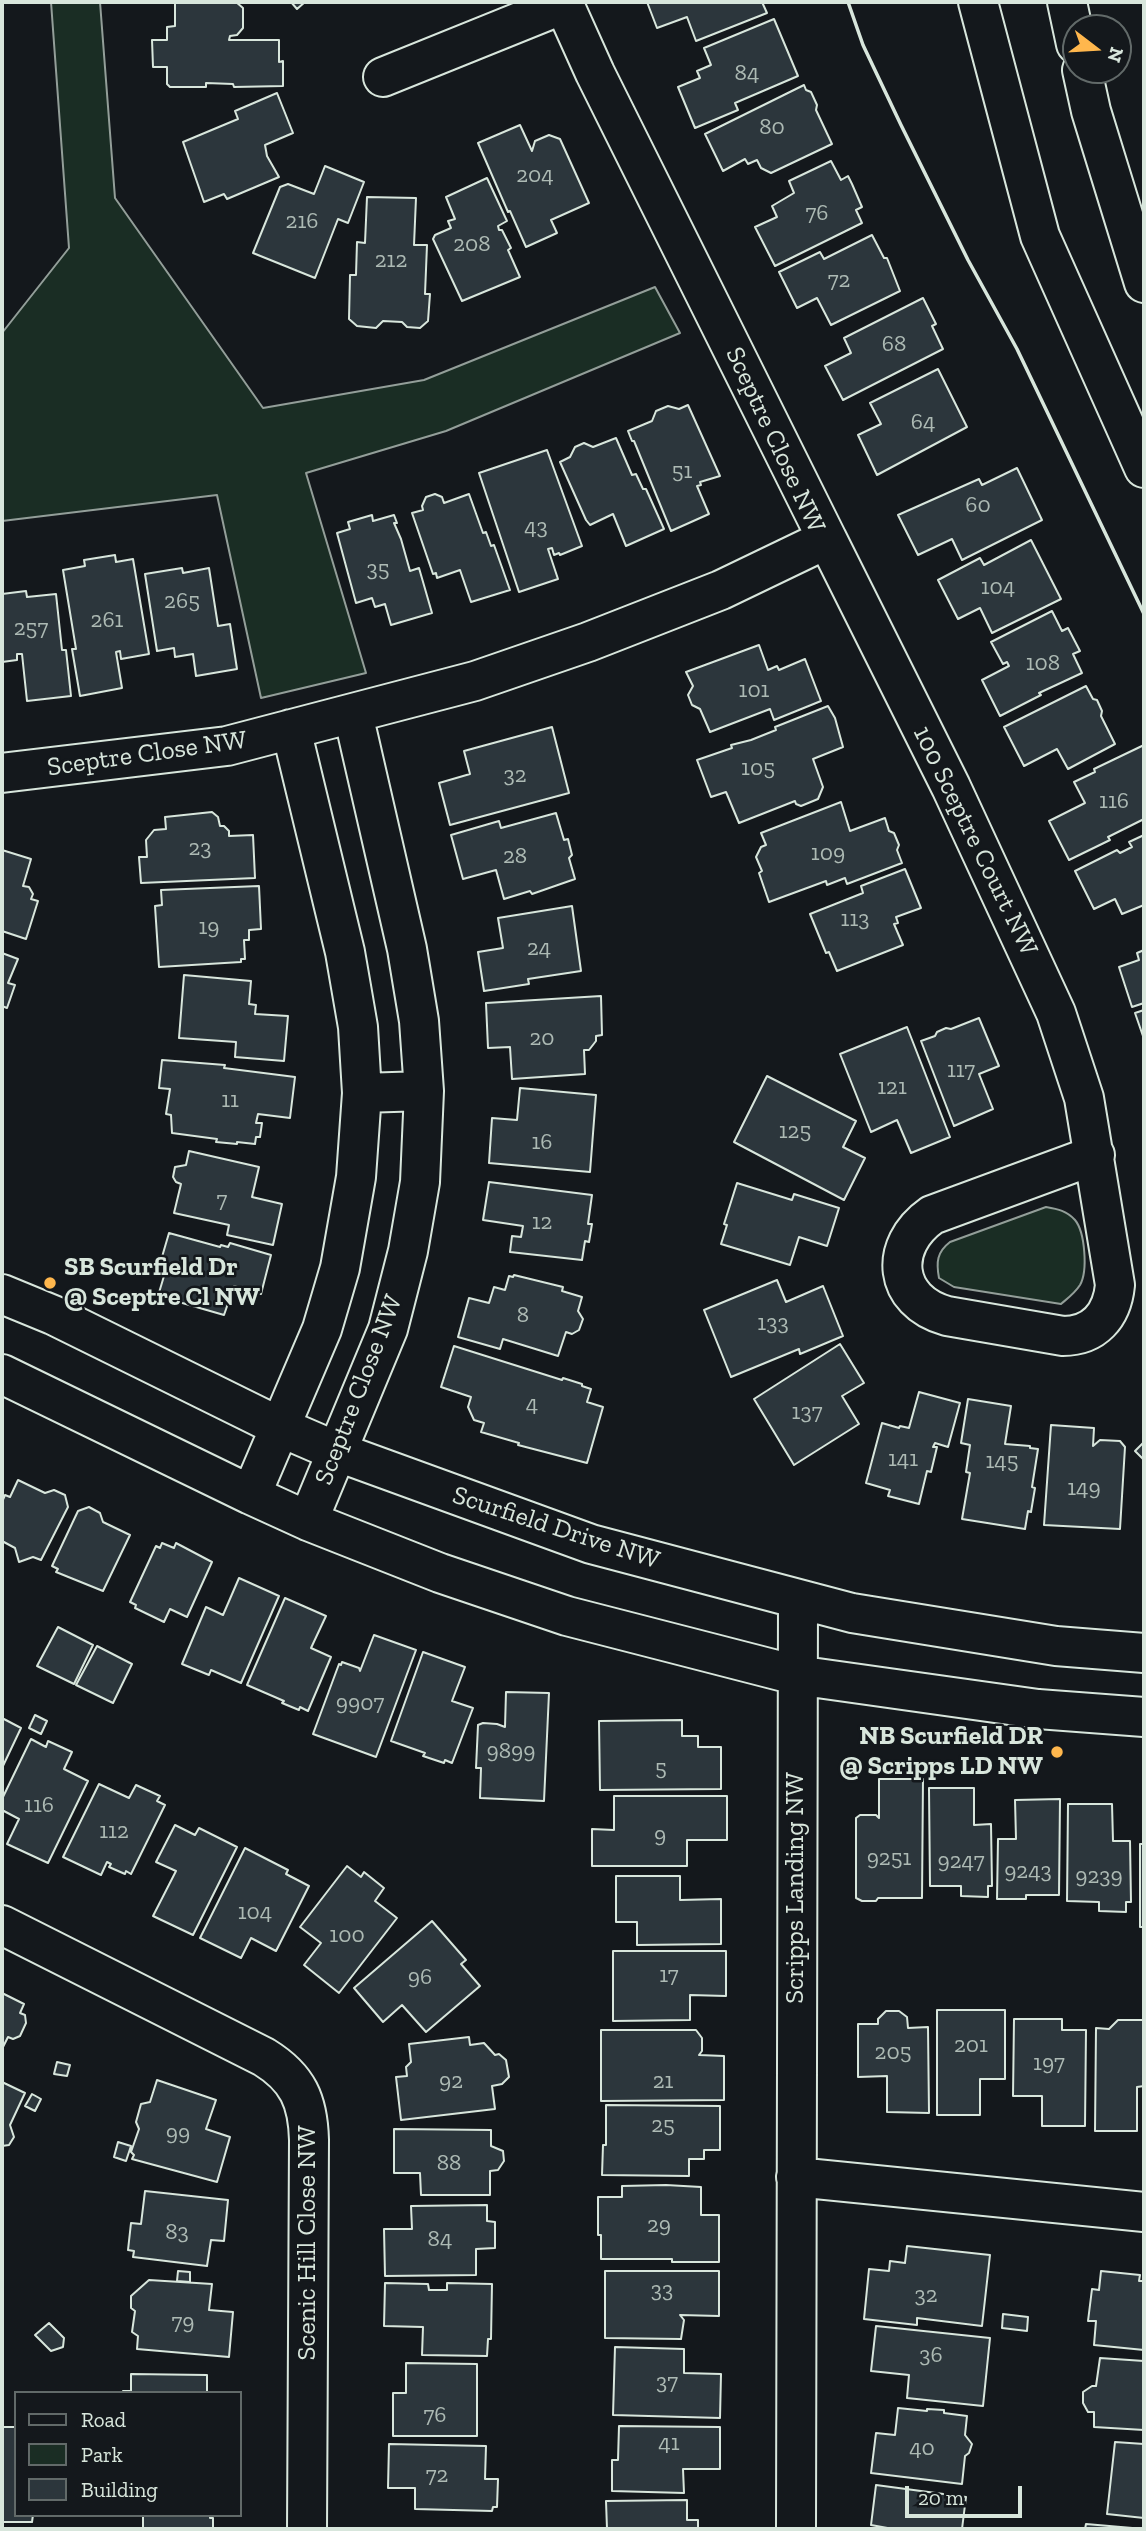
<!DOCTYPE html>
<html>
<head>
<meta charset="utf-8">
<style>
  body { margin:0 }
  #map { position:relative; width:1146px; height:2531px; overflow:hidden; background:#14181c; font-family:"Zilla Slab",serif }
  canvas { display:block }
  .frame { position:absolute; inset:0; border:4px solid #d8e6dc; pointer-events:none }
  .legend { position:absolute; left:14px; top:2391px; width:228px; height:126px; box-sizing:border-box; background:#14181c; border:2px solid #626a69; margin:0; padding:9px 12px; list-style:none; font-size:21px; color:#d8e6dc }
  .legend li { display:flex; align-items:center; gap:14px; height:35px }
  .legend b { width:35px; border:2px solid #626a69 }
  .north { position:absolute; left:1062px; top:14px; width:70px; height:70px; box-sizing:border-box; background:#14181c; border:2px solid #626a69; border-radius:50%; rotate:107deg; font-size:19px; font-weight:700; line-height:28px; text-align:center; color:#d8e6dc }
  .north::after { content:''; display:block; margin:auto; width:24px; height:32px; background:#ffb74d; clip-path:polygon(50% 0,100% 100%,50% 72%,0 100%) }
  .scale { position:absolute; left:905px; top:2486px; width:117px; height:32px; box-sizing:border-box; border:4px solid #d8e6dc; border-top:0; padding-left:9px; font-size:21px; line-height:24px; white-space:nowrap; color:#d8e6dc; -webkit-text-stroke:5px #14181c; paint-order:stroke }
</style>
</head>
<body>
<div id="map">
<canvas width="1146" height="2531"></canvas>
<div class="frame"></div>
<ul class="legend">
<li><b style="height:9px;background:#14181c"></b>Road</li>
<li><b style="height:19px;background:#1a2d24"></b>Park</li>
<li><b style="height:19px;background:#2c363c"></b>Building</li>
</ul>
<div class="north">N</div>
<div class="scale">20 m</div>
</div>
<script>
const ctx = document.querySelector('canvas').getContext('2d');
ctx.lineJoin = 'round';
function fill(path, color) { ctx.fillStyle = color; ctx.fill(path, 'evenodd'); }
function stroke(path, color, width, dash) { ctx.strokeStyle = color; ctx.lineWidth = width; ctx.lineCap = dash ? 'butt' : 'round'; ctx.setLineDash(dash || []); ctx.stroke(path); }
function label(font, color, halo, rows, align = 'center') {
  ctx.font = font + ' "Zilla Slab",serif'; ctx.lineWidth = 5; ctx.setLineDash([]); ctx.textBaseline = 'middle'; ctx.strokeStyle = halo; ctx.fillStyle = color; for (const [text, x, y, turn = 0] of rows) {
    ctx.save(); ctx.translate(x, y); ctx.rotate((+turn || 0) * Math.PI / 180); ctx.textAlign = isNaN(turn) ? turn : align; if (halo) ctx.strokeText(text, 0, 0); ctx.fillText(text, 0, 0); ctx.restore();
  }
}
const green = new Path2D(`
  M51,2H100L115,198L263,408L424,380L655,287L680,333L446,431L306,473L366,673L261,698L217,495L2,521V333L69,248Z
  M1046,1207C1058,1209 1067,1211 1075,1220C1085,1232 1088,1271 1080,1285C1075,1293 1068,1298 1061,1304L954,1287L939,1278C936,1262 937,1252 950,1242Z`);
fill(green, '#1a2d24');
stroke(green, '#939e99', 2);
const building = new Path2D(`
  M218,2H236L243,8V28L237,35L230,36L229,40H279V62L283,61V86L234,87L233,84L206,83V87H170L167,84V67H153L152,40H167V27L175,26V3Z
  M291,2H305L297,9Z
  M647,2H762L767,13L696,41L687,17L657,28Z
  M774,19L798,76L735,103L738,110L695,128L678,87L700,78L697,71L711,65L704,48Z
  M804,85L806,90L811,92L817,105L816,110L832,144L771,173L761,168L757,160L748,164L745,159L723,171L705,134Z
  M277,93L293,133L265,145L267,156L279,177L227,199L224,194L204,202L183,142L238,119L235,111Z
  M520,125L532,151L535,141L549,135L560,139L589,203L551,220L557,233L526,247L510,211L508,212L478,143Z
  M831,161L841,180L848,176L852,184L862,207L856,210L862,223L775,266L755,227L777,217L772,206L794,193L789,181Z
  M325,166L364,182L348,223L338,219L315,278L253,253L280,187L288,184L314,194Z
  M487,178L507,221L498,226L499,230H502L511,248L508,250L520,277L462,301L433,239L435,235L451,228L448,221L455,219L446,197Z
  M367,197L416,198L414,245H427L425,294H430L428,321L420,328L407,327L402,322L383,321L376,328L357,326L349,319L350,275H356L357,242L365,243Z
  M872,235L884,258H887L900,291L831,325L817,298L797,308L779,272L820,252L824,259Z
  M923,298L936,324L932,326L943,349L843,400L825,366L851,353L844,338Z
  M938,369L967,427L877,475L858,435L881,424L870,403Z
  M688,405L720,476L700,482L701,485L697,486L709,514L671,531L634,441H632L628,431L652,421L656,411L668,406L679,409Z
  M616,438L632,475L636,474L643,489H646L664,529L626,546L613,514L590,525L586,520L560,462L570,457L575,447L584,443L593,447Z
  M547,450L582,546L560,555L559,553L554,555L552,548L548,549L558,579L519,592L479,473Z
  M1017,468L1042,520L962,560L952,539L918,555L898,515L979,479L982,485Z
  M435,494L442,497L444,503L469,494L483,533L486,532L491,546L494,545L510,590L471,602L460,570L437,578L436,573L433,574L412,513L423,510L422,506L426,497Z
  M372,515L373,521L394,515L397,523H394L401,539L410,571L419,568L432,613L391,625L385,604L375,607L372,598L356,603L337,533L350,529L348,522Z
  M1031,540L1061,599L992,633L980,608L958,619L938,580L980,558L984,565Z
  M115,555L116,562L133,559L149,654L121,659L120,651L116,652L122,688L80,696L72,649H76L63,570L85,566L84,560Z
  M182,568L183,573L209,568L218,626L230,624L237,669L196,676L193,654L175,657L174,648L157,651L145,574Z
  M26,591L27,597L56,594L62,650H66L71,696L27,701L22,654H17V660L2,662V594Z
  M1052,611L1062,631L1068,628L1080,651L1073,654L1082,673L1039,693L1041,695L1000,716L982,680L1009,666L1007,662L1003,664L991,642Z
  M759,645L768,670L777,666L779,670L805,659L821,701L774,720L770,709L710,732L700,709L692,705L688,695L693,686L686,672Z
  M1086,686L1093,699L1097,700L1102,711L1101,716L1115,744L1068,769L1057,749L1024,766L1004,727Z
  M828,706L835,718L843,747L813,759L823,787L818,799L801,806L796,804L795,801L739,823L726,792L711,797L697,760L732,748L731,745L751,740L776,730L775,727Z
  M552,727L569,793L450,825L439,783L470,774L464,751Z
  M1144,745V819L1108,837L1110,840L1069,860L1049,821L1085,803L1074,782L1095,772L1094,769Z
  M841,802L850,831L885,818L889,831L894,833L899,845L897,850L902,863L847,884L845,878L827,885L826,881L769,902L759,873L762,871L756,857L761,847L766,845L761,833Z
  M212,812L218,817L220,826H224L229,831V836L253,835L255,878L141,883L139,857H147L146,840L154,830L166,829L165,817Z
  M556,813L564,840L568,839L572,855L569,858L575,879L532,894L530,891L504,899L496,870L463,879L451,835L499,821L501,828Z
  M1144,835V905L1122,914L1115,899L1094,909L1075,871L1117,850L1120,853L1132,847L1129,842Z
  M2,850L31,859L23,886L29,887L33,894L31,899L38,901L26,939L2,931Z
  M905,869L921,908L896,917L898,923L894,924L903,945L837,971L829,952L826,953L810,914L863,893L861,886Z
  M259,886L261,929L249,930V940H244L245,959H241V962L159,967L155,906L162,905L161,890Z
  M572,906L581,971L528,979L529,984L484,991L478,952L503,948L498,918Z
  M1144,950V1003L1132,1007L1119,967L1139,960L1137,953Z
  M2,953L18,959L8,983L15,985L7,1008L2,1006Z
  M184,975L251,981L249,1004L256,1005L255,1014L288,1016L284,1061L235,1057L236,1042L179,1038Z
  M601,996L602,1035L596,1036V1041L589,1050H584L585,1074L512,1079L510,1047L488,1048L486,1003Z
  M1144,1010V1039L1135,1013Z
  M979,1018L999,1066L979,1074L993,1109L954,1126L921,1041L935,1036L937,1032L946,1028L951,1029Z
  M907,1027L950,1137L911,1153L897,1120L871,1132L840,1054Z
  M162,1060L225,1065L224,1068L295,1077L290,1118L258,1114L256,1123H262L260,1137H256L255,1144L237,1142V1144L216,1142L217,1139L172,1133L171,1115L166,1114L170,1089L159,1088Z
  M767,1076L856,1121L843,1147L865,1158L844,1200L734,1142Z
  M520,1088L596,1095L590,1172L489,1163L492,1118L517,1120Z
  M189,1151L259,1167L252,1197L282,1204L273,1245L227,1235L229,1225L174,1213L181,1184L176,1182L173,1177L175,1167L186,1165Z
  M489,1182L592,1195L588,1224H592L589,1242L585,1241L582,1260L510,1252L512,1236L521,1237L523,1226L483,1220Z
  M737,1183L792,1200L794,1194L839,1208L827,1246L799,1237L790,1265L721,1244L727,1225L724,1224Z
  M169,1233L220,1247L221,1245L228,1247L230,1243L271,1255L261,1294L234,1286L224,1315L158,1296L164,1276L157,1274Z
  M514,1275L563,1287L562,1291L582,1297L578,1311L583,1319L579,1330L572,1334L566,1332L558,1356L503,1339L500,1349L458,1337L469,1298L489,1303L494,1287L505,1290L509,1276L513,1277Z
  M777,1280L786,1302L823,1286L843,1336L800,1354L799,1349L731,1377L704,1310Z
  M840,1344L864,1383L842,1396L859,1424L794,1465L754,1399Z
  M454,1346L562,1380L563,1378L582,1384V1386L591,1389L587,1402L603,1407L587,1463L518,1445L519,1443L481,1432L484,1423L474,1420L468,1407L471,1397L441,1387Z
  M919,1392L960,1403L948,1447L935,1443L933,1447H937L931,1472L927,1471L919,1504L888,1496L890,1490L866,1483L882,1423L899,1428L900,1426L909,1428Z
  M968,1399L1011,1406L1005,1444L1030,1446V1448L1038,1449L1032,1487L1035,1488L1031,1512L1028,1511L1025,1529L962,1519L970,1473L966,1472L970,1445L961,1443Z
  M1051,1425L1094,1428L1093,1446L1100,1440L1120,1441L1125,1447L1120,1529L1044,1525Z
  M1144,1442V1460L1135,1451Z
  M18,1480L45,1493L54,1490L65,1495L68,1507L41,1560L33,1557L19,1562L15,1548L2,1541V1502L5,1495L10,1497Z
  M89,1507L100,1513L103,1522L130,1535L103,1591L56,1572L58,1569L52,1566L78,1511Z
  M162,1543L174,1548L176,1543L212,1562L187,1617L170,1609L164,1622L135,1608L136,1605L130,1602L156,1546L160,1548Z
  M239,1578L279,1596L241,1683L211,1670L209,1675L182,1664L206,1607L223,1615Z
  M285,1598L326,1616L311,1648L331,1657L308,1711L300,1707L299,1710L282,1703L284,1701L247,1685Z
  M58,1627L93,1645L74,1684L37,1666Z
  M374,1635L416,1650L376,1757L313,1734L339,1664L341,1665L342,1662L359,1668L360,1671Z
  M97,1646L132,1664L113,1703L76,1685Z
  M423,1652L465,1667L452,1701L473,1708L452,1763L445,1760L444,1763L423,1756L425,1753L391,1741Z
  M506,1692L549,1693L544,1801L480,1798L481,1768H476L478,1725L483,1723L497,1724L505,1727Z
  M35,1715L47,1721L41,1734L29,1728Z
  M2,1718L21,1728L2,1768Z
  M682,1720V1736H698V1747H721V1789L600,1790L599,1721Z
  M31,1739L46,1747L48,1741L72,1752L64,1769L88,1781L48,1863L7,1844L19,1819L2,1810V1799Z
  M879,1779H923L922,1898H878L876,1901H862L856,1898V1818L860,1815H876L879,1818Z
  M99,1784L129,1798L136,1785L160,1796L157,1801L165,1805L131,1874L126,1871L125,1874L109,1867L111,1864L107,1862L101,1875L63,1857Z
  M929,1788H974V1825L991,1824L992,1886H988V1897L961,1896V1886H930Z
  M614,1796H727V1840H687V1866H592V1829L614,1830Z
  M1060,1799L1059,1895H1026V1899H997L998,1839H1016L1015,1800Z
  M1068,1804H1112L1113,1841H1130L1131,1902H1126V1912L1099,1911V1902L1067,1901Z
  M175,1825L195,1835L199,1828L237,1847L193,1935L153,1916L176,1871L156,1862Z
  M1140,1844H1144V1927H1140Z
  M245,1848L288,1870L286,1874L309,1886L276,1951L251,1938L241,1958L200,1938Z
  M347,1866L361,1877L364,1872L384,1888L375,1901L397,1918L339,1993L304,1965L321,1943L300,1927Z
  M616,1876H680V1900L721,1899V1944L637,1945V1922H616Z
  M432,1921L466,1960L461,1964L480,1986L426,2032L402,2005L383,2022L354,1988Z
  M613,1951H726V1996L690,1995V2020L613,2021Z
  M2,1993L24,2004L20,2013L25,2015L26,2023L20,2036L13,2039L8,2037L2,2049Z
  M937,2010H1005V2079H980V2115H937Z
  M886,2011H899L907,2017L908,2028L928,2027L929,2113L887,2112V2076L858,2077V2024H878V2019Z
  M1014,2019H1062V2030H1086L1085,2126H1042V2096H1013Z
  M1118,2020H1144V2086L1137,2087V2131H1095L1096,2028L1109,2029Z
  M601,2030H696L702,2038V2051L699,2055L724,2056V2100L601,2101Z
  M469,2037L470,2045L484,2043L495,2055L499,2054L506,2060L509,2077L502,2084L492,2086L495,2109L401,2120L396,2077L407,2076L406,2067L411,2062L409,2044Z
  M57,2062L70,2065L67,2076L54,2074Z
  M157,2080L216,2100L206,2129L230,2137L217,2182L132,2159L134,2155L131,2152L139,2129L136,2122L141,2104L150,2102Z
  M2,2082L25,2093L10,2125L14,2137L9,2145L2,2146Z
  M32,2094L41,2099L35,2111L25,2106Z
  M606,2105L720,2106V2150H704V2159H689V2176L602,2175L603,2145H606Z
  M394,2129L491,2130V2146L503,2151L504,2161L498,2170L490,2171V2195H421L420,2173H394Z
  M118,2142L131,2146L126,2161L114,2157Z
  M666,2185L701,2187V2215H719V2262H672V2259H601V2235H598V2197H622V2186Z
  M145,2191L228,2200L224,2241L211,2240L207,2266L133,2257L134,2251L128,2250L131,2223L141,2224Z
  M487,2205V2221L495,2222V2248L476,2249V2275L385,2276L384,2229H412L411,2206Z
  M907,2246L990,2255L982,2326L917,2318V2325L864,2319L869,2269L889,2271L890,2261L905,2263Z
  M178,2271L190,2272V2282L177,2281Z
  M605,2271H719V2316L680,2315L684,2320L681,2339L605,2338Z
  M1101,2271L1140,2275L1139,2281H1144V2350L1094,2345L1096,2321H1088L1092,2289L1099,2290Z
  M149,2280L212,2284L209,2310L233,2312L229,2357L137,2349L138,2336L132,2332L135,2311L131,2308V2296Z
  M385,2283L428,2284L429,2290H447V2283L492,2284L491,2339H488L487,2356L422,2355L423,2327L384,2326Z
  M1003,2314L1028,2317L1027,2331L1002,2328Z
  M49,2323L64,2338L63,2347L51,2351L35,2335Z
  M876,2326L990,2338L983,2406L907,2398L909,2375L871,2371Z
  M615,2347L684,2349V2373L721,2374L720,2418L613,2415Z
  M1100,2358L1144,2361V2430L1094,2427V2412H1088L1083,2403V2392L1092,2386H1096Z
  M406,2363L477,2364V2436H393V2393H406Z
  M131,2374L207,2375V2393H123V2391H131Z
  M898,2408L927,2411V2409L944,2410V2413L967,2416L965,2435L972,2444L969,2453L965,2456L962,2484L871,2473L876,2433L895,2435Z
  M619,2426L720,2427V2469H683L684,2493L612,2491V2460H618Z
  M2,2427H16V2515H33L32,2522H2Z
  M1115,2442L1144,2444V2523V2518L1107,2514Z
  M389,2444L486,2446L485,2479H498L497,2507H493L492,2511L415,2509V2488H388Z
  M876,2485L966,2497L962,2529H893L871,2525Z
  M687,2500V2520H698V2529H607L606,2501Z
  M143,2515H210V2518H213V2529H143Z
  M1086,2524L1144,2529H1085Z`);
fill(building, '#2c363c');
stroke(building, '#d8e6dc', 2);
const minor = new Path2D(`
  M978,2L1040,236L1144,468
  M1067,2L1076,44
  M1082,70L1091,111L1144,283
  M383,77L564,4
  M827,539L951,787L1056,1013L1084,1098L1115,1285C1112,1316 1094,1336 1063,1336L947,1316C893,1301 888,1246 932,1215L1095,1155
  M2,773L227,746L475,681L588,642L721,590L827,539L595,73L563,2
  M362,1093L424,1091
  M2,1294L53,1315L280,1427L338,1452L591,1544L852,1613L1056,1646L1144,1653
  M2,1374L251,1495L308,1521L440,1573L567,1616L796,1675L1038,1709L1144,1717
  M251,1495L322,1329L340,1268L356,1177L362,1093L358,1027L345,952L291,729
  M308,1521L388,1329L408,1251L420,1182L424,1091L419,1021L407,949L353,714
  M2,1925L264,2057C298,2078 308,2101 309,2140L307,2529
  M796,2177L1144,2212
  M796,2529L798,1600`);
stroke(minor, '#d8e6dc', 42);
stroke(minor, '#14181c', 38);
stroke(new Path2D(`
  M848,2L863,45L901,125L968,260L1017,349L1144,614`), '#d8e6dc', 3.5);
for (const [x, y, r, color] of [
  [50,1283,7,"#ffb74d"],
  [1057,1752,7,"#ffb74d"]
]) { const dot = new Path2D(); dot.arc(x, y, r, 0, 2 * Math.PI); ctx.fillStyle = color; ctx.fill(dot); stroke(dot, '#14181c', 2.5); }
label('23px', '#adbab4', null, [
  ["84",747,73],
  ["80",772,127],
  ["204",535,175],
  ["76",817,213],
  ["216",302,221],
  ["208",472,244],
  ["212",391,260],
  ["72",839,280],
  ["68",894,344],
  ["64",923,422],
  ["51",682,471],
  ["60",978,505],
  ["43",536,527],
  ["35",378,569],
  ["104",998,587],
  ["265",182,601],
  ["261",107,620],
  ["257",31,628],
  ["108",1043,663],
  ["101",754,690],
  ["105",758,768],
  ["32",515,775],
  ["116",1114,801],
  ["23",200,848],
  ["109",828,853],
  ["28",515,856],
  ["113",855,919],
  ["19",209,927],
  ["24",539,948],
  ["20",542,1038],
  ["117",961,1070],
  ["121",892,1087],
  ["11",230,1100],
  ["125",795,1131],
  ["16",542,1142],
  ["7",222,1200],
  ["12",542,1222],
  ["8",523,1315],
  ["133",773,1323],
  ["4",532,1404],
  ["137",807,1412],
  ["141",903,1459],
  ["145",1002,1461],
  ["149",1084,1488],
  ["9907",360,1703],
  ["9899",511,1751],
  ["5",661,1768],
  ["116",39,1805],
  ["112",114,1831],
  ["9",660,1835],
  ["9251",889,1858],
  ["9247",961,1861],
  ["9243",1028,1871],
  ["9239",1099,1876],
  ["104",255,1912],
  ["100",347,1935],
  ["17",669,1975],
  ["96",420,1977],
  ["201",971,2045],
  ["205",893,2052],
  ["197",1049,2063],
  ["92",451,2081],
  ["21",663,2081],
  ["25",663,2125],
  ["99",178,2133],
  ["88",449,2163],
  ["29",659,2225],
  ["83",177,2232],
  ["84",440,2239],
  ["33",662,2290],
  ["32",926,2295],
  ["79",183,2322],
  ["36",931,2355],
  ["37",667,2382],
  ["76",435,2415],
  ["41",669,2443],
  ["40",922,2448],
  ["72",437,2475]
]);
label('26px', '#d8e6dc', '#14181c', [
  ["Sceptre Close NW",775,440,65],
  ["Sceptre Close NW",147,754,-8],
  ["100 Sceptre Court NW",975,841,64],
  ["Sceptre Close NW",359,1390,-69],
  ["Scurfield Drive NW",556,1528,18],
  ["Scripps Landing NW",796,1888,-90],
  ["Scenic Hill Close NW",308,2243,-90]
]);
label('bold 26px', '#d8e6dc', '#14181c', [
  ["SB Scurfield Dr",64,1268],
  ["@ Sceptre Cl NW",64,1298],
  ["NB Scurfield DR",1043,1737,"right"],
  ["@ Scripps LD NW",1043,1767,"right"]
], 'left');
</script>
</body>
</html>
